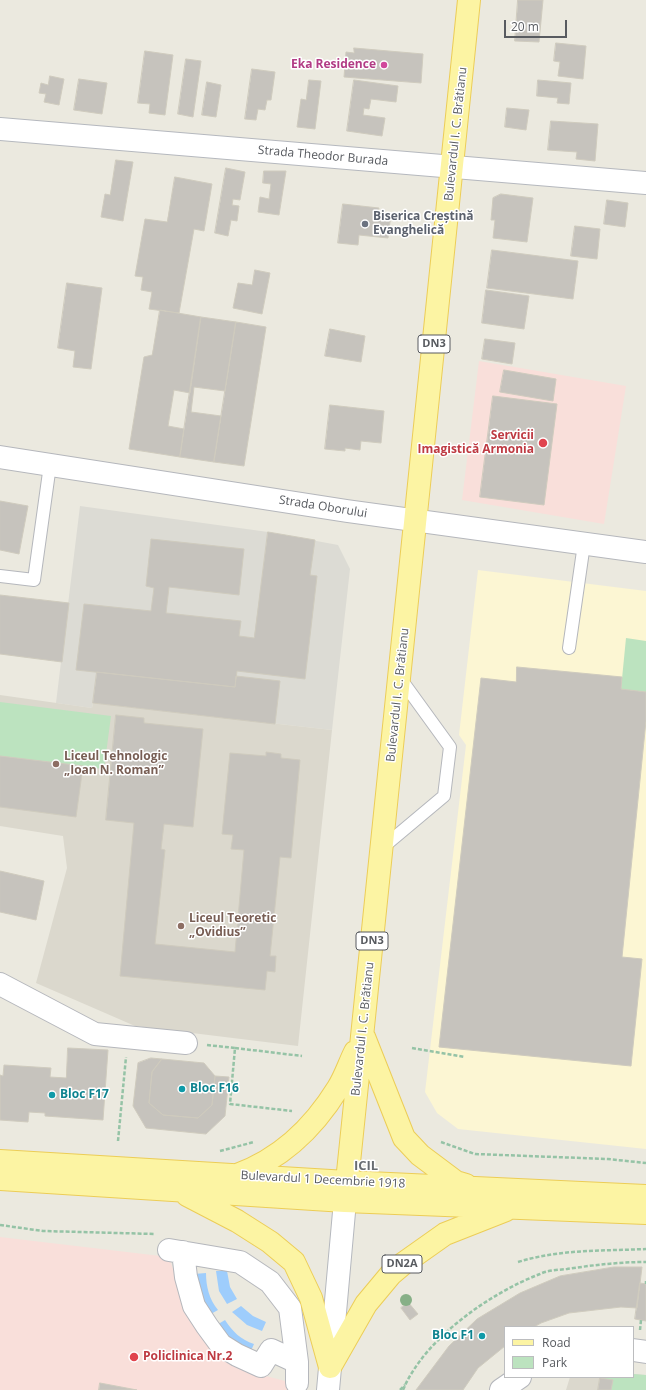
<!DOCTYPE html>
<html>
<head>
<meta charset="utf-8">
<style>
  body { margin:0 }
  #map { position:relative; width:646px; height:1390px; overflow:hidden; background:#ebe9df; font-family:"Open Sans",sans-serif }
  canvas { display:block }
  .legend { position:absolute; left:504px; top:1326px; width:130px; height:52px; box-sizing:border-box; background:#fff; border:1px solid #bcbdbf; margin:0; padding:5px 7px; list-style:none; font-size:12px; color:#585b60 }
  .legend li { display:flex; align-items:center; gap:8px; height:20px }
  .legend b { width:20px; border:1px solid #bcbdbf }
  .scale { position:absolute; left:504px; top:20px; width:63px; height:18px; box-sizing:border-box; border:2px solid #585b60; border-top:0; padding-left:5px; font-size:12px; line-height:14px; white-space:nowrap; color:#585b60; -webkit-text-stroke:3px #fff; paint-order:stroke }
</style>
</head>
<body>
<div id="map">
<canvas width="646" height="1390"></canvas>
<ul class="legend">
<li><b style="height:5px;background:#fcf4a3"></b>Road</li>
<li><b style="height:11px;background:#bce3bf"></b>Park</li>
</ul>
<div class="scale">20 m</div>
</div>
<script>
const ctx = document.querySelector('canvas').getContext('2d');
ctx.lineJoin = 'round';
function fill(path, color) { ctx.fillStyle = color; ctx.fill(path, 'evenodd'); }
function stroke(path, color, width, dash) { ctx.strokeStyle = color; ctx.lineWidth = width; ctx.lineCap = dash ? 'butt' : 'round'; ctx.setLineDash(dash || []); ctx.stroke(path); }
function label(font, color, halo, rows, align = 'center') {
  ctx.font = font + ' "Open Sans",sans-serif'; ctx.lineWidth = 3; ctx.setLineDash([]); ctx.textBaseline = 'middle'; ctx.strokeStyle = halo; ctx.fillStyle = color; for (const [text, x, y, turn = 0] of rows) {
    ctx.save(); ctx.translate(x, y); ctx.rotate((+turn || 0) * Math.PI / 180); ctx.textAlign = isNaN(turn) ? turn : align; if (halo) ctx.strokeText(text, 0, 0); ctx.fillText(text, 0, 0); ctx.restore();
  }
}
fill(new Path2D(`
  M478,570L646,591V1149L458,1129L437,1113L425,1092L466,745L459,735Z`), '#fcf6d3');
fill(new Path2D(`
  M80,506L268,532L338,545L350,569L332,730L93,703L92,708L56,703Z`), '#dcdbd4');
fill(new Path2D(`
  M0,695L92,708L93,703L332,730L298,1046L135,1026L36,983L67,868L63,836L0,826Z
  M633,1374L646,1375V1390H566L570,1377H633Z`), '#dbd8cd');
fill(new Path2D(`
  M479,361L626,386L604,524L462,500Z
  M0,1237L169,1257L175,1275L262,1375L293,1383L291,1390H0Z`), '#f9dfda');
fill(new Path2D(`
  M626,638L646,641V692L621,689Z
  M0,702L111,716L104,769L0,756Z
  M633,1374L646,1375V1390H611L613,1380L600,1378V1377H633Z`), '#bce3bf');
fill(new Path2D(`
  M216,1271H227L230,1287L237,1299L227,1304L219,1291Z
  M206,1273C206,1286 209,1299 218,1310L209,1315L194,1274Z
  M241,1306L253,1316L266,1322L262,1331L247,1325L232,1312Z
  M225,1320C232,1331 241,1340 254,1344L250,1353L242,1351L215,1326Z`), '#9ecdfc');
const building = new Path2D(`
  M518,0H543L539,42L515,41Z
  M556,43L586,46L583,79L558,76L560,62L554,61Z
  M354,48L423,54L421,83L344,77L346,52L354,53Z
  M145,51L173,55L165,115L149,113L150,104L138,103Z
  M186,59L201,61L193,117L178,114Z
  M252,69L275,72L271,100H267L265,110L258,109L256,120L245,119Z
  M50,76L64,79L59,105L44,102L46,94L39,93L41,83L48,85Z
  M79,79L107,83L102,114L74,110Z
  M309,80L321,81L315,129L297,127L301,99L306,100Z
  M354,80L398,86L396,102L371,99L369,109L364,108L363,115L385,118L382,136L347,131Z
  M538,80L571,83L569,104L557,103L558,98L537,96Z
  M207,82L221,85L216,117L202,115Z
  M507,108L529,110L526,130L505,127Z
  M551,121L598,124L595,161L576,159L577,152L548,150Z
  M116,160L133,162L123,221L101,217L105,194L110,195Z
  M226,168L245,172L240,200L233,199L232,205L239,206L237,221L231,220L228,236L215,233Z
  M264,171H286L279,215L258,212L260,197L269,199L271,184L263,183Z
  M175,177L212,184L204,231L194,229L179,313L149,309L152,292L141,290L143,277L135,276L145,219L167,222Z
  M501,194L533,198L527,242L493,238L495,220H491L493,198Z
  M607,200L628,203L625,227L604,224Z
  M343,204L379,208L378,212L391,214L388,238L359,235L358,245L338,243Z
  M575,226L600,229L597,259L571,256Z
  M492,250L578,261L573,299L487,288Z
  M255,270L270,273L262,314L233,308L238,283L252,285Z
  M67,283L102,288L91,369L73,367L75,351L58,348Z
  M486,290L529,296L524,329L482,323Z
  M160,310L201,317L190,393L174,390L168,426L184,429L180,457L129,449L144,357L152,355Z
  M201,317L236,322L225,391L194,387L191,412L221,416L214,462L180,457Z
  M236,322L266,327L244,466L214,462Z
  M330,329L365,336L361,362L325,356Z
  M485,339L515,343L512,364L482,359Z
  M504,370L556,379L553,401L500,392Z
  M493,396L557,404L544,505L480,497Z
  M330,405L384,411L381,443L361,441L360,450L345,448V451L325,449Z
  M0,501L28,506L19,554L0,550Z
  M268,532L315,540L310,575L317,576L305,679L237,671L235,687L76,670L84,604L151,611L154,588L146,586L151,539L244,549L239,595L169,587L166,613L241,621L239,636L254,638Z
  M0,595L69,603L62,662L0,654Z
  M517,667L622,677L621,689L646,692V721L622,957L642,959L631,1066L439,1047L481,678L516,682Z
  M97,672L235,687L236,676L280,681L275,724L93,703Z
  M116,715L144,718V723L203,729L193,827L164,824L161,849L165,850L155,944L235,952L244,850L231,849L233,835L222,834L230,753L266,756V752L281,754V758L300,760L291,858L280,857L270,956H276L275,972L267,971L265,990L120,976L134,823L106,820Z
  M0,756L83,766L76,817L0,807Z
  M0,871L44,881L36,920L0,912Z
  M68,1048L108,1050L103,1120L45,1116V1113L29,1112L28,1122L0,1120V1075L3,1076L4,1065L51,1068L50,1077L66,1078Z
  M151,1058L162,1059L152,1072L149,1103L163,1115L198,1118L212,1105L215,1076L229,1077L225,1116L206,1134L146,1128L133,1106L138,1063Z
  M162,1059L204,1063L215,1076L212,1105L198,1118L163,1115L149,1103L152,1072Z
  M614,1267H642L637,1308L621,1307L569,1313L541,1323L534,1327H505V1346L478,1368L463,1390H416L449,1346L477,1319L520,1293L560,1276Z
  M640,1283L646,1284V1321L635,1319Z
  M408,1302L418,1314L410,1320L401,1308Z
  M600,1378L613,1380L611,1390H598Z
  M100,1383L137,1390H99Z`);
fill(building, '#c6c3bd');
stroke(building, '#cfcbbe', 1);
const lane = new Path2D(`
  M0,576L34,580L50,465
  M569,648L584,544
  M382,848L444,796L450,747L400,678`);
const street = new Path2D(`
  M0,457L347,511L646,552
  M0,984L95,1034L186,1043
  M169,1250L240,1262L270,1282L290,1308L297,1362V1383
  M183,1252L186,1277L194,1306L207,1326L221,1345L237,1355L261,1366L271,1350L297,1362
  M633,1350L646,1352
  M501,1390L520,1377`);
const secondary = new Path2D(`
  M0,129L646,183
  M328,1390L345,1201`);
const primary = new Path2D(`
  M364,1037L404,1138L420,1155L456,1182L466,1185
  M0,1161L347,1182L646,1196
  M237,1175C281,1159 314,1127 338,1088C345,1077 349,1064 355,1052
  M0,1179L345,1201L646,1213
  M187,1195L237,1221L270,1242L294,1262L311,1298L330,1367
  M345,1201L469,0
  M330,1367L366,1304L391,1274L404,1263L445,1234L506,1210`);
stroke(lane, '#b5b7bc', 14);
stroke(street, '#b5b7bc', 24);
stroke(secondary, '#b5b8be', 24);
stroke(primary, '#eccd57', 24);
stroke(new Path2D(`
  M207,1045L235,1048L230,1104L292,1111
  M235,1048L302,1056
  M412,1048L465,1057
  M118,1141L126,1057
  M441,1142L475,1154L608,1159L646,1163
  M220,1151L254,1142
  M0,1225L43,1231L155,1234
  M518,1262C560,1249 603,1251 646,1249
  M646,1284V1281
  M640,1330L641,1320
  M434,1331L439,1338
  M400,1390L405,1385
  M403,1390C424,1339 490,1293 540,1274C548,1270 558,1270 567,1269C594,1265 619,1262 646,1262`), '#95c3a6', 2.5, [4, 2]);
stroke(lane, '#fff', 12);
stroke(street, '#fff', 22);
stroke(secondary, '#fff', 22);
stroke(primary, '#fcf4a3', 22);
ctx.fillStyle = '#87b087';
for (const [x, y] of [
  [406,1300]
]) { ctx.beginPath(); ctx.arc(x, y, 6, 0, 2 * Math.PI); ctx.fill(); }
for (const [x, y, r, color] of [
  [384,65,4,"#d1479c"],
  [365,224,4,"#6b7280"],
  [543,443,5,"#e0444e"],
  [56,764,4,"#8d6e63"],
  [181,926,4,"#8d6e63"],
  [182,1089,4,"#0f9aa8"],
  [52,1095,4,"#0f9aa8"],
  [482,1336,4,"#0f9aa8"],
  [134,1357,5,"#e0444e"]
]) { const dot = new Path2D(); dot.arc(x, y, r, 0, 2 * Math.PI); ctx.fillStyle = color; ctx.fill(dot); stroke(dot, '#fff', 1.5); }
for (const [x, y, w] of [
  [434,344,32],
  [372,941,32],
  [402,1264,40]
]) { const box = new Path2D(); box.roundRect(x - w / 2, y - 9, w, 18, 3); ctx.fillStyle = '#fff'; ctx.fill(box); stroke(box, '#585b60', 1); }
label('bold 11px', '#585b60', null, [
  ["DN3",434,344],
  ["DN3",372,941],
  ["DN2A",402,1264]
]);
label('bold 12px', '#b23c85', '#fff', [
  ["Eka Residence",376,65]
], 'right');
label('12px', '#585b60', '#fff', [
  ["Bulevardul I. C. Brătianu",456,134,-84],
  ["Strada Theodor Burada",323,156,5],
  ["Strada Oborului",323,507,9],
  ["Bulevardul I. C. Brătianu",398,695,-84],
  ["Bulevardul I. C. Brătianu",363,1029,-84],
  ["Bulevardul 1 Decembrie 1918",323,1180,3]
]);
label('bold 12px', '#5b616d', '#fff', [
  ["Biserica Creștină",373,217],
  ["Evanghelică",373,231]
], 'left');
label('bold 12px', '#be3a42', '#fff', [
  ["Servicii",534,436],
  ["Imagistică Armonia",534,450],
  ["Policlinica Nr.2",143,1357,"left"]
], 'right');
label('bold 12px', '#785e54', '#fff', [
  ["Liceul Tehnologic",64,757],
  ["„Ioan N. Roman”",64,771],
  ["Liceul Teoretic",189,919],
  ["„Ovidius”",189,933]
], 'left');
label('bold 12px', '#0d838f', '#fff', [
  ["Bloc F16",190,1089],
  ["Bloc F17",60,1095],
  ["Bloc F1",474,1336,"right"]
], 'left');
label('bold 13px', '#696d72', '#fff', [
  ["ICIL",366,1166]
]);
</script>
</body>
</html>
